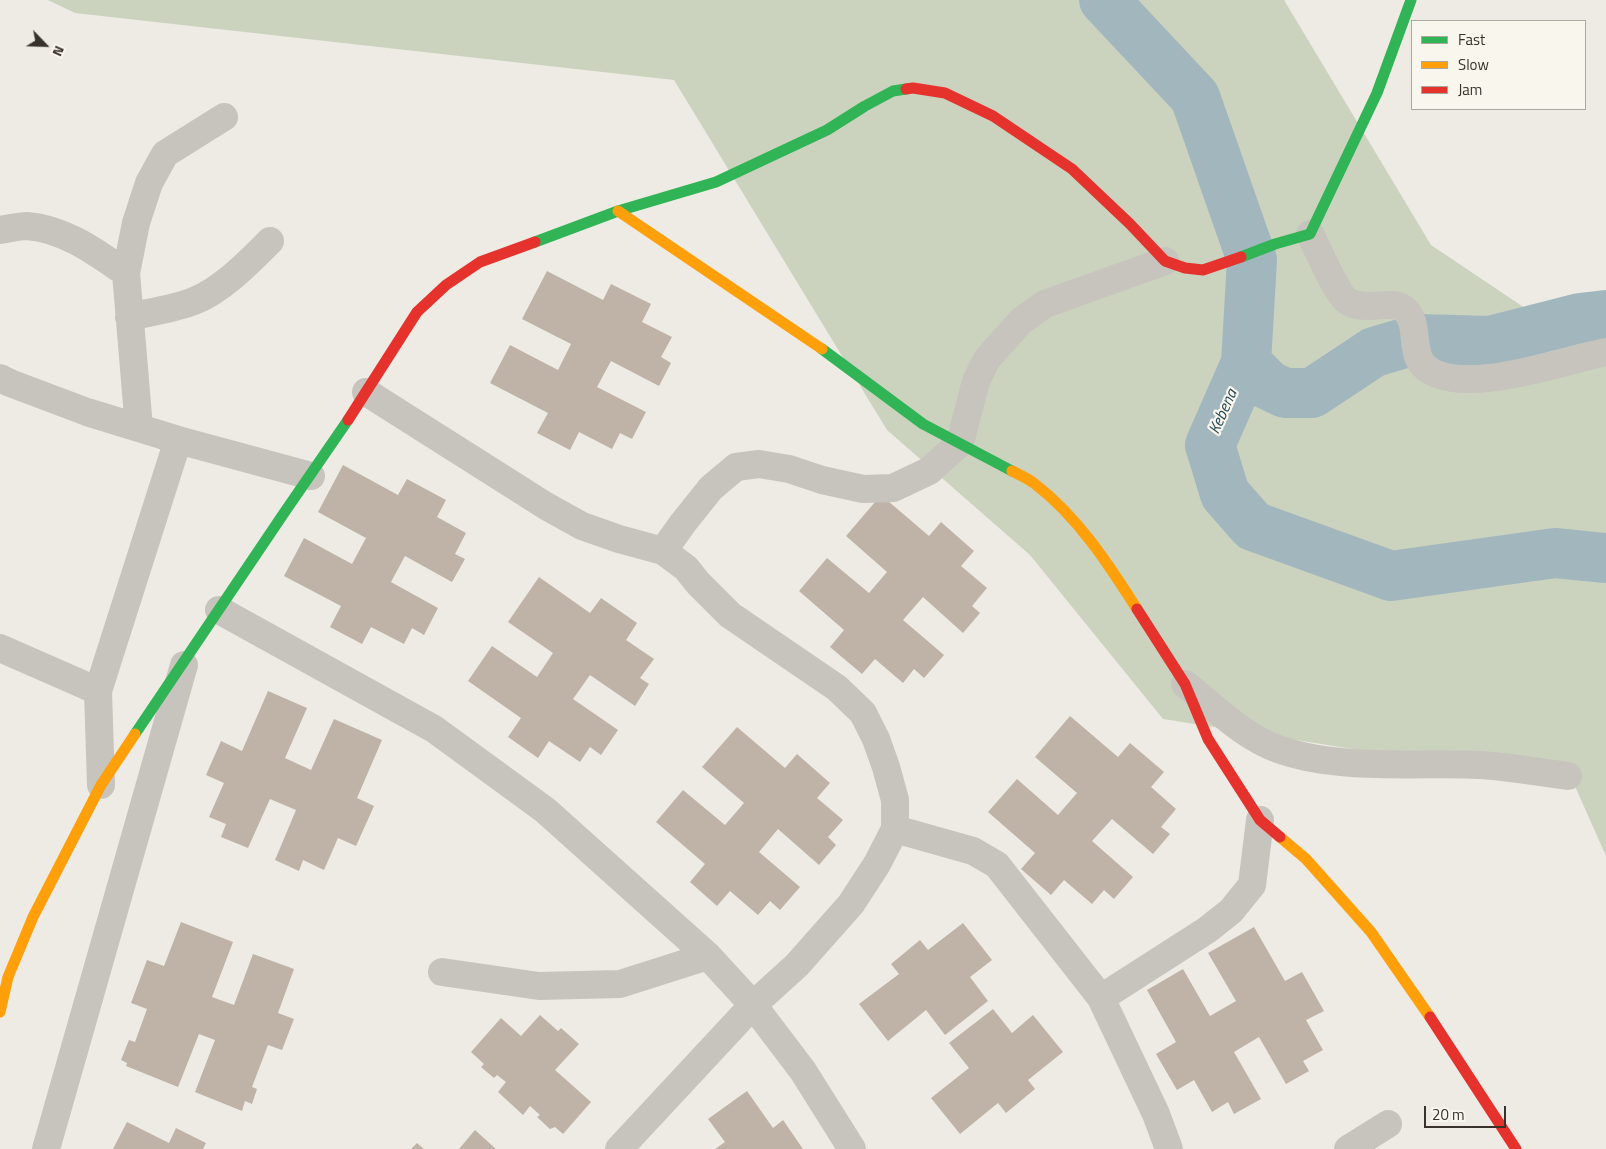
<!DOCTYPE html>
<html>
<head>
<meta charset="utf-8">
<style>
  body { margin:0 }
  #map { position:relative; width:1606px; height:1149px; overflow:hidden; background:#edebe4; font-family:"Titillium Web",sans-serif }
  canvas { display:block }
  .legend { position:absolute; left:1411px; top:20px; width:175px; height:90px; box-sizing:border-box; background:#f9f6ed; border:1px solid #aca89f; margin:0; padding:6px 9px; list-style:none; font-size:15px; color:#38322b }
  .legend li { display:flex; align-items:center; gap:10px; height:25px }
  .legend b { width:25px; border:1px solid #aca89f }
  .north { position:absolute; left:20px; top:20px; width:50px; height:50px; -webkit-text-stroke:4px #f9f6ed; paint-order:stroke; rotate:114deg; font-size:14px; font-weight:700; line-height:20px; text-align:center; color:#38322b }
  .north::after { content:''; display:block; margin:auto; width:18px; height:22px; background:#38322b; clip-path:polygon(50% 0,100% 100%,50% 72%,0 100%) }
  .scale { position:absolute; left:1424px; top:1106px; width:82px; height:22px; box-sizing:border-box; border:2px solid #38322b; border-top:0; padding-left:6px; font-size:15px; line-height:18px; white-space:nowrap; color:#38322b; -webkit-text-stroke:4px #f9f6ed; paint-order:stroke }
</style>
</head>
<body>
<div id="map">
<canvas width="1606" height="1149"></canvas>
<ul class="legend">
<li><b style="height:6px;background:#30b455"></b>Fast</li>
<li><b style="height:6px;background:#ff9f0a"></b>Slow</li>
<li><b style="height:6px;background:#e5322d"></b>Jam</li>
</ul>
<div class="north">N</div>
<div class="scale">20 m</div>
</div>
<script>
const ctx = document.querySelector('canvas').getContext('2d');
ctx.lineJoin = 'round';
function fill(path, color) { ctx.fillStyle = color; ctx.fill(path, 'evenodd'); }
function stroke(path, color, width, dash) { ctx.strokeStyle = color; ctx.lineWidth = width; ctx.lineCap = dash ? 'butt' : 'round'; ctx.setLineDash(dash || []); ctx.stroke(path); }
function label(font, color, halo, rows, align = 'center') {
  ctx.font = font + ' "Titillium Web",sans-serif'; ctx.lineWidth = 4.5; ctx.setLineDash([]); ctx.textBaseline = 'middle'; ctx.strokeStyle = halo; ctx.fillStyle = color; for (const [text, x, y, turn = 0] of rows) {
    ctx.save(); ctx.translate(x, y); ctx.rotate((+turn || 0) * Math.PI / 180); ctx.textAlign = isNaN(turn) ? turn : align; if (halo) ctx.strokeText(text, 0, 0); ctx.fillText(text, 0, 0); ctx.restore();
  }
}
fill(new Path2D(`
  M48,0H1284L1431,245L1574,341L1606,342V856L1574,784L1163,719L1030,555L887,430L674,80L75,13Z`), '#cbd3bf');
stroke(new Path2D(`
  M1104,0L1195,97L1252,260L1246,363L1210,445L1225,494L1253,526L1391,576L1555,553L1606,558
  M1246,363L1268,385L1285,393H1312L1374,352L1418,339L1490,341L1580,318L1606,315`), '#a1b7bd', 50);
fill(new Path2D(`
  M547,271L603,300L611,284L651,304L642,322L672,337L661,357L671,363L659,386L611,361L597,387L646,412L632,439L620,433L612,449L579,432L570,450L537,433L548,413L490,383L510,345L558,370L571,344L522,319Z
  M343,465L398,495L407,479L446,500L437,517L466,533L455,554L465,559L452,582L405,556L391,582L438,608L424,635L412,628L404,644L371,627L362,644L330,627L341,606L284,576L304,538L352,564L366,538L318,512Z
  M881,495L929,536L941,522L974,551L961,566L987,588L972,606L980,613L963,633L923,597L903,620L944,655L924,678L914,669L903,683L875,659L862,674L830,647L844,630L799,591L827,558L869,593L887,572L846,536Z
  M539,577L590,613L601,598L637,623L626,640L654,659L640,678L649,684L635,706L590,675L573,699L618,730L601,755L590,747L580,762L549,741L538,758L508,737L521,718L468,681L492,646L537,677L553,653L508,622Z
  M268,691L307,708L285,758L311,770L334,719L382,740L357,798L374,806L356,846L338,838L324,870L303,860L299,871L275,860L296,810L270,799L248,848L221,837L226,824L209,817L224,783L206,775L221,741L242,751Z
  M1070,716L1118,757L1130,743L1164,772L1151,787L1176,809L1161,827L1170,834L1153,854L1112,819L1092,841L1133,877L1114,899L1104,890L1092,904L1064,880L1051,895L1021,869L1035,853L988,812L1017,779L1058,815L1077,793L1035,757Z
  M737,727L785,768L797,754L830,783L817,798L843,820L828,837L836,845L819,865L778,829L759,852L800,887L780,910L770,901L758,915L730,891L717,906L690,882L705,864L656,822L683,790L725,825L744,803L702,767Z
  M181,922L233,942L212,997L234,1005L253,954L294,969L278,1013L294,1019L282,1050L268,1045L252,1087L257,1089L252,1104L245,1101L242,1111L195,1092L215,1040L199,1034L178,1087L126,1066L127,1063L121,1060L129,1040L135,1042L147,1009L131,1003L147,960L164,966Z
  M963,923L992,960L970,977L988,1001L945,1035L926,1010L888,1041L859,1004L899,974L891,964L920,940L928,950Z
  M1254,927L1285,981L1302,972L1324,1011L1306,1020L1323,1050L1303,1061L1309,1071L1286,1084L1259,1037L1234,1052L1261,1099L1234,1114L1228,1102L1212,1112L1194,1080L1177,1090L1156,1054L1176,1042L1147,990L1183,969L1210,1016L1236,1001L1208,953Z
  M993,1009L1012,1033L1033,1015L1063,1052L1028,1080L1035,1089L1006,1113L998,1103L960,1134L931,1098L969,1068L949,1043Z
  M540,1015L558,1031L561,1028L579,1044L555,1070L591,1102L563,1134L555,1127L550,1129L537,1117L540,1115L530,1106L523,1115L498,1092L506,1082L497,1075L494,1078L481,1067L484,1064L471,1052L501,1018L521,1036Z
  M747,1091L773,1128L783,1120L803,1149H715L725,1142L708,1119Z
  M127,1122L169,1143L176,1128L206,1143L203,1149H113Z
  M475,1130L496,1149H459Z
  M417,1143L424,1149H411Z`), '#bfb3a7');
stroke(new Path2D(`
  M0,230C8,229 18,226 27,226C65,229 96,252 126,273
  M1310,234C1317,247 1336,292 1346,300C1353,306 1363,306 1371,306C1383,306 1394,302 1404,309C1420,322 1410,351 1423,365C1456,400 1565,360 1606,352
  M129,317C150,312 174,309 194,301C222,290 249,262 270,241
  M0,378L10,383L87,412L178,440L311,476
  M366,392L546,506L582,526L619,539L663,551L686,568L698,583L730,615L837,688L863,713L876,739L886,767L895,800V829L877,864L851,904L797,965L753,1005L619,1149
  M139,428L126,273L136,223L149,183L165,154L224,117
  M663,551L683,523L711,488L736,467L759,464L789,469L822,480L863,489L893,488L929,471L960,443L976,381L987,359L1021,321L1045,304L1165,261
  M219,610L434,729L545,810L708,956L753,1005L803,1071L852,1149
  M0,648L98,691
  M1185,684C1213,706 1244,737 1278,749C1339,771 1417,762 1481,765C1510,767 1539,772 1568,776
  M101,785L98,691L178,440
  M895,829L973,851L997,865L1101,998L1156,1114L1169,1149
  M442,972L539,986L620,984L708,956
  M1101,998L1207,930L1231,911L1252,885L1260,820
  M46,1149L184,665
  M1348,1149L1388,1124`), '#c7c4bd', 28);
stroke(new Path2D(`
  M535,242L618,211L716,182L827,130L865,106L893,91L906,89
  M1241,257L1275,244L1310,234L1377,93L1411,0
  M822,349L923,424L1012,471
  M135,734L284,513L348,420`), '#30b455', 11);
stroke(new Path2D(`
  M618,211L822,349
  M1012,471C1020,475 1029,479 1035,484C1078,517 1109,565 1137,609
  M1280,837L1306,859L1371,932L1430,1017
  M0,1012L8,977L33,917L101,785L135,734`), '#ff9f0a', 11);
stroke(new Path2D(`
  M906,89L913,88L945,93L993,116L1072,169L1130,224L1165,261L1185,268L1203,270L1241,257
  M348,420L417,312L446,285L480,262L535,242
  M1137,609L1185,684L1208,739L1260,820L1280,837
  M1430,1017L1516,1149`), '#e5322d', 11);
label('italic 16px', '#234856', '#f9f6ed', [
  ["Kebena",1224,412,-66]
]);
</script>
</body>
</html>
